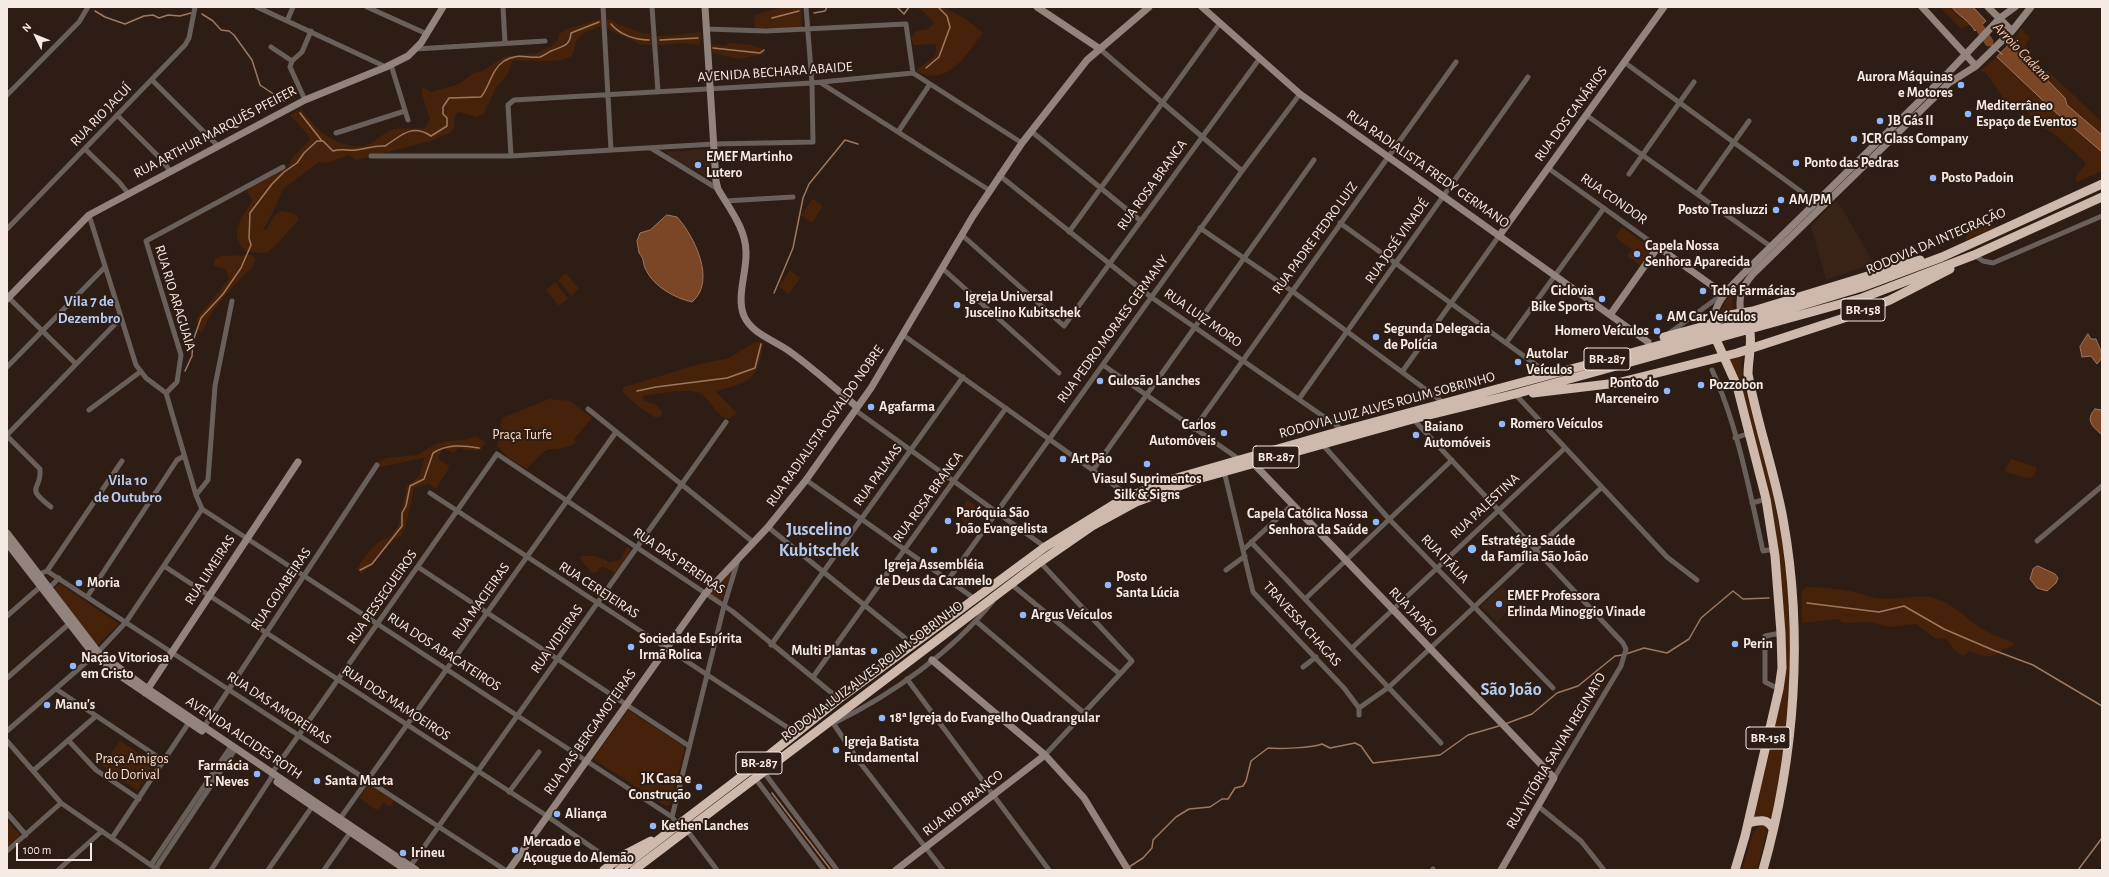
<!DOCTYPE html>
<html>
<head>
<meta charset="utf-8">
<style>
  body { margin:0 }
  #map { position:relative; width:2109px; height:877px; overflow:hidden; background:#2d1d14; font-family:"Alegreya Sans",sans-serif }
  canvas { display:block }
  .frame { position:absolute; inset:0; border:8px solid #f6ebe4; pointer-events:none }
  .north { position:absolute; left:16px; top:16px; width:40px; height:40px; -webkit-text-stroke:3px #2d1d14; paint-order:stroke; rotate:313deg; font-size:11px; font-weight:700; line-height:16px; text-align:center; color:#f6ebe4 }
  .north::after { content:''; display:block; margin:auto; width:14px; height:18px; background:#f6ebe4; clip-path:polygon(50% 0,100% 100%,50% 72%,0 100%) }
  .scale { position:absolute; left:16px; top:843px; width:76px; height:18px; box-sizing:border-box; border:2px solid #f6ebe4; border-top:0; padding-left:5px; font-size:12px; line-height:14px; white-space:nowrap; color:#f6ebe4; -webkit-text-stroke:3px #2d1d14; paint-order:stroke }
</style>
</head>
<body>
<div id="map">
<canvas width="2109" height="877"></canvas>
<div class="frame"></div>
<div class="north">N</div>
<div class="scale">100 m</div>
</div>
<script>
const ctx = document.querySelector('canvas').getContext('2d');
ctx.lineJoin = 'round';
function fill(path, color) { ctx.fillStyle = color; ctx.fill(path, 'evenodd'); }
function stroke(path, color, width, dash) { ctx.strokeStyle = color; ctx.lineWidth = width; ctx.lineCap = dash ? 'butt' : 'round'; ctx.setLineDash(dash || []); ctx.stroke(path); }
function label(font, color, halo, rows, align = 'center') {
  ctx.font = font + ' "Alegreya Sans",sans-serif'; ctx.lineWidth = 4; ctx.setLineDash([]); ctx.textBaseline = 'middle'; ctx.strokeStyle = halo; ctx.fillStyle = color; for (const [text, x, y, turn = 0] of rows) {
    ctx.save(); ctx.translate(x, y); ctx.rotate((+turn || 0) * Math.PI / 180); ctx.textAlign = isNaN(turn) ? turn : align; if (halo) ctx.strokeText(text, 0, 0); ctx.fillText(text, 0, 0); ctx.restore();
  }
}
fill(new Path2D(`
  M711,149L712,179L667,157V152Z
  M1837,200L1874,263L1826,280L1811,226Z
  M1502,586L1518,602L1497,622L1481,606Z`), '#392316');
fill(new Path2D(`
  M783,7H802L801,28H755L754,15Z
  M916,7H943L966,19L983,33C966,55 948,88 916,71C924,62 941,59 935,44L914,45L911,38L916,31L928,29L934,23L925,13Z
  M1940,7H1952L1959,17L1972,25L1960,28Z
  M601,19V26C593,29 582,32 577,40C574,45 575,54 570,57C561,63 524,61 513,60L507,75L496,88L484,113L477,117L458,112L454,118V128L451,132L431,141L356,160L348,155L327,163L319,162L283,189L273,212L263,230L267,229L274,216L281,211L294,213L299,219L279,242L267,253L246,252C227,232 242,219 252,200L247,191L250,187L288,167L292,158L309,141L310,137L290,115L301,109C314,126 326,140 348,145C355,147 365,147 372,143C379,138 386,131 395,129C406,127 416,130 425,128L430,119L422,95V87L431,92L459,84L474,73L483,71L503,57L537,53L552,46L558,40L559,34L567,29Z
  M607,19L615,21L616,24C629,26 637,34 650,34L652,38V45H640C630,37 617,36 607,28Z
  M2021,28L2030,38L2026,44L2029,59L2042,72L2048,71L2102,122V135L2067,105L2065,98L2017,49L2014,40Z
  M701,32L700,45L682,43L657,45V36C673,37 686,33 701,32Z
  M729,43L751,45L764,49V54L739,59L713,53L711,45L725,46Z
  M1997,57L2053,110L2102,152V171L2077,182L2075,178L2086,163C2070,149 2056,130 2034,125L2031,116L2025,110L2011,109L1986,73L1980,71Z
  M813,199L823,206L812,223L801,215Z
  M1986,225L1996,227L1964,241L1970,231Z
  M1622,227L1652,249L1640,265L1627,256L1632,250L1615,237Z
  M252,255L255,260L253,267C234,285 211,307 202,333L198,329L197,318L229,279L226,269L214,266V260L221,256Z
  M790,270L800,278L789,294L779,287Z
  M566,273L579,289L571,296L558,280Z
  M1743,278C1735,289 1731,296 1733,310L1719,314L1729,294Z
  M555,282L568,298L559,306L546,290Z
  M755,342H761L763,344C760,363 759,378 737,385C730,388 722,388 716,392L737,413L729,419C715,417 711,398 699,393C684,388 658,394 643,396L644,401L655,404L662,411L661,416L656,418L639,407L622,392L624,387L696,365L729,358Z
  M1742,357C1740,378 1748,399 1754,419C1761,448 1770,476 1775,505C1797,609 1792,716 1772,821L1763,815L1754,818L1778,703L1781,581L1740,389L1730,359Z
  M549,399L570,401L592,418L574,439L576,442C571,447 556,450 549,449L542,453L527,469L510,459L497,446L502,418Z
  M476,436L485,442L481,450H465L458,448L454,453L445,449L442,450L438,459L450,466L436,489L429,484L414,488L406,525L401,536L394,540L362,574L356,569C366,557 374,540 390,537L398,526L407,486L420,475L424,458L380,467L378,462L387,458L417,455L436,444L447,441L464,440Z
  M2011,459L2034,466L2037,468L2033,477L2025,478L2004,471Z
  M967,500L975,505L974,515L965,525L959,515L952,510L953,506L962,508Z
  M629,547L631,551L615,573L602,566L597,572L592,573L580,559L581,556C592,555 599,556 609,562L620,560L626,548Z
  M733,569L721,602L710,594Z
  M60,584L119,624L96,646L54,590L56,586Z
  M1806,587C1822,587 1839,589 1855,592C1862,594 1869,597 1876,598C1896,602 1918,592 1937,599C1957,606 1970,623 1988,632C1996,637 2006,638 2014,643L2013,645L2007,649L2004,648C1992,660 1984,657 1970,651L1963,656L1953,649L1947,639L1935,638L1916,624L1890,627L1870,622L1843,623L1839,619L1802,623V591Z
  M628,710L685,747L670,805L666,806L593,759Z
  M120,741L155,764L137,790L102,766Z
  M368,784L394,801L390,807L383,803L378,811L359,798Z
  M7,821L20,835L7,847Z
  M1761,824L1766,827L1767,831L1757,870H1742L1753,833Z`), '#47220a');
const water = new Path2D(`
  M1952,7H1973L1986,21L1975,31C1969,20 1959,17 1952,7Z
  M2014,40L2017,49L2065,98L2067,105L2102,135V152L2053,110L1997,57Z
  M667,215L677,217C694,236 717,281 692,302C675,298 654,287 646,270C642,263 645,259 639,253L637,241L640,233L650,230Z
  M2088,334L2091,339H2096C2099,348 2106,356 2097,364L2091,356L2082,357L2080,347Z
  M2095,409L2102,410V435C2092,426 2085,420 2095,409Z
  M2038,566L2055,574L2058,578L2056,583L2047,591L2037,588L2030,579L2033,569Z`);
fill(water, '#7a4626');
stroke(water, '#9f785f', 1);
stroke(new Path2D(`
  M897,7L904,14L909,7
  M95,11L105,17L125,24L144,16L153,15L159,18L168,15L180,16L191,13
  M814,13L825,11L827,7
  M202,14L213,21L221,30L229,31L234,35L252,60L260,85L284,101
  M772,18L799,11
  M611,24C620,35 636,40 649,40
  M660,40L698,38
  M1989,42L1993,46
  M713,48L760,53L764,50
  M1996,49L2002,54
  M926,68L939,57L950,27L947,16L938,7
  M300,113L322,141
  M774,293L793,248L803,198L809,184L845,140L858,144
  M185,371L192,356L193,341L201,318L223,294L241,268L251,245L249,238L250,213L272,184L284,172L297,163L304,153L317,141H323L333,151C342,148 348,151 356,150C366,149 374,145 385,146C401,136 411,123 431,136L447,126V118L443,114V107L449,98L481,97C490,86 491,70 504,61C519,52 527,59 540,57C543,56 547,53 551,51C562,46 570,47 571,33L599,22
  M637,391L656,387L727,378L755,368L761,344
  M360,570L372,564L402,526V513L406,506L410,486L424,479L433,453C447,444 463,445 479,448
  M1807,603L1879,612L1904,606L1944,629L1993,650L2033,665L2102,706
  M1626,654L1644,648L1667,653L1689,639L1701,618L1733,591L1743,599L1769,598
  M1505,724L1532,714L1557,693L1578,686L1615,656L1622,655
  M772,793L831,870
  M1129,867L1143,858L1152,848L1153,840L1176,817L1189,809L1210,807L1222,799H1228L1235,788L1243,786L1246,781L1251,761L1268,748C1278,749 1313,748 1322,744L1330,748L1355,743L1361,746L1373,763L1440,755L1468,735L1499,726
  M2078,870L2102,838`), '#9f785f', 1.5);
stroke(new Path2D(`
  M1960,7L1976,22L1989,42`), '#7a4626', 9);
stroke(new Path2D(`
  M257,7L386,67
  M367,7L427,34
  M503,7L505,43
  M603,7L611,150
  M652,7L658,92
  M287,21L293,7
  M706,29L766,31L906,24L913,73
  M271,47L292,61
  M416,49L545,41
  M1100,49L1242,171
  M292,61L290,67L305,100
  M292,61L302,52L311,31
  M1624,62L1818,204
  M391,65L408,120
  M152,80L218,146
  M821,83L989,190
  M7,95L79,22L88,7
  M117,115L161,159L170,171
  M1586,115L1770,246
  M1031,131L1141,221
  M898,132L930,84
  M336,133L405,111
  M651,148L718,189
  M85,149L119,182L128,193
  M371,156H511L714,144L813,142L812,83L806,7
  M511,156L508,105L514,100L812,83L913,73L1022,143
  M1548,168L1658,247
  M1629,174L1694,82
  M999,175L1151,297L1343,430
  M1697,194L1749,121
  M725,201L793,197
  M89,215L136,365L146,378L166,393L196,495L202,509
  M1340,223L1546,372
  M1200,228L1292,291L1444,403
  M7,229L185,45L189,38L195,7
  M1069,232L1220,23
  M962,235L1064,326L1260,58
  M1974,255L1983,261L1993,263L2102,216
  M942,268L1059,373
  M7,296L76,364
  M1668,334L1723,294
  M903,335L1129,496
  M1506,343L1604,208
  M1103,365L1239,459
  M7,367L105,267
  M1712,370C1737,423 1750,493 1763,551L1774,549
  M1402,372L1499,236
  M166,393L177,382L181,355L146,241L283,167
  M1515,394L1667,557L1697,580
  M1299,399L1528,77
  M588,409L753,542
  M89,410L140,372
  M855,410L1045,547
  M1413,419L1623,643L1626,649L1621,666L1554,778
  M1194,429L1456,62
  M7,435L121,318
  M7,436L40,469C42,492 23,485 51,507
  M1735,438L1750,433
  M1322,444L1389,519L1553,688
  M1093,470L1314,160
  M1224,471L1253,592L1344,688L1359,708V715
  M806,480L975,599
  M430,493L796,733
  M196,495L208,480L215,386L232,301
  M1752,503L1766,499
  M202,509L672,817L678,825
  M768,527L905,638
  M2037,541L2102,486
  M1251,542L1441,743
  M1243,550L1293,504
  M1040,562L1132,661L1045,755
  M164,566L547,816L613,862
  M418,567L689,746
  M1226,570L1245,556
  M47,571L122,461
  M37,575L47,571L505,870
  M948,580L1242,171L1300,94
  M1011,584L1120,674
  M49,588L59,578
  M87,597L177,460L184,456
  M1305,599L1452,460
  M7,616L40,587
  M977,622L1084,713
  M771,645L963,377
  M1352,648L1565,448
  M1303,667L1316,657
  M813,677L1006,408
  M7,678L70,623
  M907,679L1049,870
  M56,689L164,761
  M1779,689L1765,682V636L1781,633
  M1359,708L1389,687L1602,487
  M833,723L858,760L943,870
  M834,723C893,694 952,652 993,601
  M204,727L377,465
  M7,731L98,652L126,622L202,509
  M68,740L96,770L139,799
  M7,741L61,803L158,870
  M33,771L96,716
  M763,771L837,870
  M755,778L824,870
  M509,792L539,752
  M1538,806L1581,841L1604,870
  M7,813L26,835
  M672,817L724,606L738,560
  M339,820L616,432
  M686,829L717,870
  M112,838L190,721
  M7,851L61,803
  M151,865L232,745
  M156,868L236,748
  M409,868L726,422
  M58,870L102,831
  M211,870L271,778L272,773L497,454L732,611L839,699
  M268,870L314,804
  M324,870L352,830
  M1432,870L1433,869`), '#69605b', 5);
stroke(new Path2D(`
  M705,7L716,181L718,189C729,208 746,229 746,252C747,272 736,297 744,316C752,334 774,340 789,351C813,368 835,388 857,407
  M1037,7L1100,49
  M1202,7L1300,94L1648,342
  M1922,7L1976,66
  M1988,7L2012,31
  M1499,236L1664,7
  M7,299L89,215L305,100L386,67L408,56L421,43L443,7
  M1610,315L1658,247L1724,294
  M1741,315C1738,297 1741,288 1753,274L1949,83L1976,66L2012,31L2031,7
  M1713,321C1715,300 1733,284 1748,269L1948,73L2000,18L2015,7
  M1253,463L1554,778L1501,870
  M7,533L98,652L148,689L416,870
  M7,543L94,655L122,677L202,731
  M932,660L1045,755L1084,798L1128,870
  M145,693L298,462
  M277,782L406,870
  M509,870L705,594L768,527L806,480L871,388L973,216L1022,143L1087,60L1149,7
  M896,870L1045,755`), '#92847c', 7);
stroke(new Path2D(`
  M1741,315C1757,329 1748,355 1748,374C1757,423 1774,470 1783,519C1804,635 1795,757 1763,870
  M1713,321L1714,335L1737,386L1766,499L1775,556L1781,633L1782,668L1779,689L1745,836L1735,870
  M1664,337L1705,326L1730,315L1753,311L1920,260
  M1533,393L1617,383L1737,353L1841,319L1890,300L1950,269
  M1748,823C1759,820 1768,818 1773,829
  M604,870L622,856L651,841
  M619,870L754,767L839,699L1045,547L1121,500L1173,479L1330,434L1753,320L1862,287L1942,257L2102,184
  M634,870L1040,562L1092,526L1136,502L1198,479L1413,419L1515,394L1862,298L1974,255L2102,197`), '#ceb9ac', 9);
for (const [x, y, r, color] of [
  [1961,85,4,"#90b8fd"],
  [1968,114,4,"#90b8fd"],
  [1880,121,4,"#90b8fd"],
  [1854,139,4,"#90b8fd"],
  [1796,163,4,"#90b8fd"],
  [698,165,4,"#90b8fd"],
  [1933,178,4,"#90b8fd"],
  [1781,200,4,"#90b8fd"],
  [1776,210,4,"#90b8fd"],
  [1637,254,4,"#90b8fd"],
  [1703,291,4,"#90b8fd"],
  [1602,299,4,"#90b8fd"],
  [957,305,4,"#90b8fd"],
  [1659,317,4,"#90b8fd"],
  [1657,331,4,"#90b8fd"],
  [1376,337,4,"#90b8fd"],
  [1518,362,4,"#90b8fd"],
  [1100,381,4,"#90b8fd"],
  [1701,385,4,"#90b8fd"],
  [1667,391,4,"#90b8fd"],
  [871,407,4,"#90b8fd"],
  [1502,424,4,"#90b8fd"],
  [1224,433,4,"#90b8fd"],
  [1416,435,4,"#90b8fd"],
  [1063,459,4,"#90b8fd"],
  [1147,464,4,"#90b8fd"],
  [948,521,4,"#90b8fd"],
  [1376,522,4,"#90b8fd"],
  [1472,549,5,"#90b8fd"],
  [934,550,4,"#90b8fd"],
  [79,583,4,"#90b8fd"],
  [1108,585,4,"#90b8fd"],
  [1499,604,4,"#90b8fd"],
  [1023,615,4,"#90b8fd"],
  [1735,644,4,"#90b8fd"],
  [631,647,4,"#90b8fd"],
  [874,651,4,"#90b8fd"],
  [73,666,4,"#90b8fd"],
  [47,705,4,"#90b8fd"],
  [882,718,4,"#90b8fd"],
  [836,750,4,"#90b8fd"],
  [257,774,4,"#90b8fd"],
  [317,781,4,"#90b8fd"],
  [699,787,4,"#90b8fd"],
  [557,814,4,"#90b8fd"],
  [653,826,4,"#90b8fd"],
  [515,850,4,"#90b8fd"],
  [403,853,4,"#90b8fd"]
]) { const dot = new Path2D(); dot.arc(x, y, r, 0, 2 * Math.PI); ctx.fillStyle = color; ctx.fill(dot); stroke(dot, '#2d1d14', 1.5); }
for (const [x, y, w] of [
  [1863,310,44],
  [1607,359,46],
  [1276,457,46],
  [1768,738,44],
  [759,763,46]
]) { const box = new Path2D(); box.roundRect(x - w / 2, y - 11, w, 22, 3); ctx.fillStyle = '#2d1d14'; ctx.fill(box); stroke(box, '#f6ebe4', 1); }
label('bold 13px', '#f6ebe4', null, [
  ["BR-158",1863,310],
  ["BR-287",1607,359],
  ["BR-287",1276,457],
  ["BR-158",1768,738],
  ["BR-287",759,763]
]);
label('14px', '#f6ebe4', '#2d1d14', [
  ["AVENIDA BECHARA ABAIDE",775,72,-4],
  ["RUA DOS CANÁRIOS",1571,114,-54],
  ["RUA RIO JACUÍ",101,115,-46],
  ["RUA ARTHUR MARQUÊS PFEIFER",215,132,-28],
  ["RUA RADIALISTA FREDY GERMANO",1428,169,35],
  ["RUA ROSA BRANCA",1152,185,-54],
  ["RUA CONDOR",1614,199,35],
  ["RUA PADRE PEDRO LUIZ",1315,238,-54],
  ["RUA JOSÉ VINADÉ",1397,241,-55],
  ["RODOVIA DA INTEGRAÇÃO",1936,241,-23],
  ["RUA RIO ARAGUAIA",175,298,73],
  ["RUA LUIZ MORO",1203,318,35],
  ["RUA PEDRO MORAES GERMANY",1113,329,-54],
  ["RODOVIA LUIZ ALVES ROLIM SOBRINHO",1387,405,-15],
  ["RUA RADIALISTA OSVALDO NOBRE",825,426,-55],
  ["RUA PALMAS",878,475,-54],
  ["RUA ROSA BRANCA",928,497,-54],
  ["RUA PALESTINA",1485,506,-43],
  ["RUA ITÁLIA",1445,559,46],
  ["RUA DAS PEREIRAS",679,561,34],
  ["RUA LIMEIRAS",210,570,-57],
  ["RUA GOIABEIRAS",281,589,-56],
  ["RUA CEREJEIRAS",599,590,33],
  ["RUA PESSEGUEIROS",382,597,-55],
  ["RUA MACIEIRAS",481,601,-55],
  ["RUA JAPÃO",1413,612,46],
  ["TRAVESSA CHAGAS",1302,624,48],
  ["RUA VIDEIRAS",557,639,-55],
  ["RUA DOS ABACATEIROS",444,652,33],
  ["RODOVIA LUIZ ALVES ROLIM SOBRINHO",872,671,-37],
  ["RUA DOS MAMOEIROS",396,703,33],
  ["RUA DAS AMOREIRAS",279,708,33],
  ["RUA DAS BERGAMOTEIRAS",590,732,-55],
  ["AVENIDA ALCIDES ROTH",244,738,34],
  ["RUA VITÓRIA SAVIAN REGINATO",1556,751,-59],
  ["RUA RIO BRANCO",963,803,-38]
]);
label('bold 14px', '#f6ebe4', '#2d1d14', [
  ["Aurora Máquinas",1953,77,"right"],
  ["e Motores",1953,93,"right"],
  ["Mediterrâneo",1976,106],
  ["Espaço de Eventos",1976,122],
  ["JB Gás II",1888,121],
  ["JCR Glass Company",1862,139],
  ["EMEF Martinho",706,157],
  ["Lutero",706,173],
  ["Ponto das Pedras",1804,163],
  ["Posto Padoin",1941,178],
  ["AM/PM",1789,200],
  ["Posto Transluzzi",1768,210,"right"],
  ["Capela Nossa",1645,246],
  ["Senhora Aparecida",1645,262],
  ["Ciclovia",1594,291,"right"],
  ["Bike Sports",1594,307,"right"],
  ["Tchê Farmácias",1711,291],
  ["Igreja Universal",965,297],
  ["Juscelino Kubitschek",965,313],
  ["AM Car Veículos",1667,317],
  ["Segunda Delegacia",1384,329],
  ["de Polícia",1384,345],
  ["Homero Veículos",1649,331,"right"],
  ["Autolar",1526,354],
  ["Veículos",1526,370],
  ["Gulosão Lanches",1108,381],
  ["Ponto do",1659,383,"right"],
  ["Marceneiro",1659,399,"right"],
  ["Pozzobon",1709,385],
  ["Agafarma",879,407],
  ["Romero Veículos",1510,424],
  ["Carlos",1216,425,"right"],
  ["Automóveis",1216,441,"right"],
  ["Baiano",1424,427],
  ["Automóveis",1424,443],
  ["Art Pão",1071,459],
  ["Viasul Suprimentos",1147,479,"center"],
  ["Silk & Signs",1147,495,"center"],
  ["Paróquia São",956,513],
  ["João Evangelista",956,529],
  ["Capela Católica Nossa",1368,514,"right"],
  ["Senhora da Saúde",1368,530,"right"],
  ["Estratégia Saúde",1481,541],
  ["da Família São João",1481,557],
  ["Igreja Assembléia",934,565,"center"],
  ["de Deus da Caramelo",934,581,"center"],
  ["Posto",1116,577],
  ["Santa Lúcia",1116,593],
  ["Moria",87,583],
  ["EMEF Professora",1507,596],
  ["Erlinda Minoggio Vinade",1507,612],
  ["Argus Veículos",1031,615],
  ["Sociedade Espírita",639,639],
  ["Irmã Rolica",639,655],
  ["Perin",1743,644],
  ["Multi Plantas",866,651,"right"],
  ["Nação Vitoriosa",81,658],
  ["em Cristo",81,674],
  ["Manu's",55,705],
  ["18ª Igreja do Evangelho Quadrangular",890,718],
  ["Igreja Batista",844,742],
  ["Fundamental",844,758],
  ["Farmácia",249,766,"right"],
  ["T. Neves",249,782,"right"],
  ["JK Casa e",691,779,"right"],
  ["Construção",691,795,"right"],
  ["Santa Marta",325,781],
  ["Aliança",565,814],
  ["Kethen Lanches",661,826],
  ["Mercado e",523,842],
  ["Açougue do Alemão",523,858],
  ["Irineu",411,853]
], 'left');
label('14px', '#fddbc8', '#2d1d14', [
  ["Praça Turfe",522,435],
  ["Praça Amigos",132,759],
  ["do Dorival",132,775]
]);
label('italic 15px', '#f7c5a9', '#2d1d14', [
  ["Arroio Cadena",2022,52,46]
]);
label('bold 15px', '#b5ccf2', '#2d1d14', [
  ["Vila 7 de",89,301],
  ["Dezembro",89,318],
  ["Vila 10",128,480],
  ["de Outubro",128,497]
]);
label('bold 18px', '#b5ccf2', '#2d1d14', [
  ["Juscelino",819,530],
  ["Kubitschek",819,551],
  ["São João",1511,690]
]);
</script>
</body>
</html>
